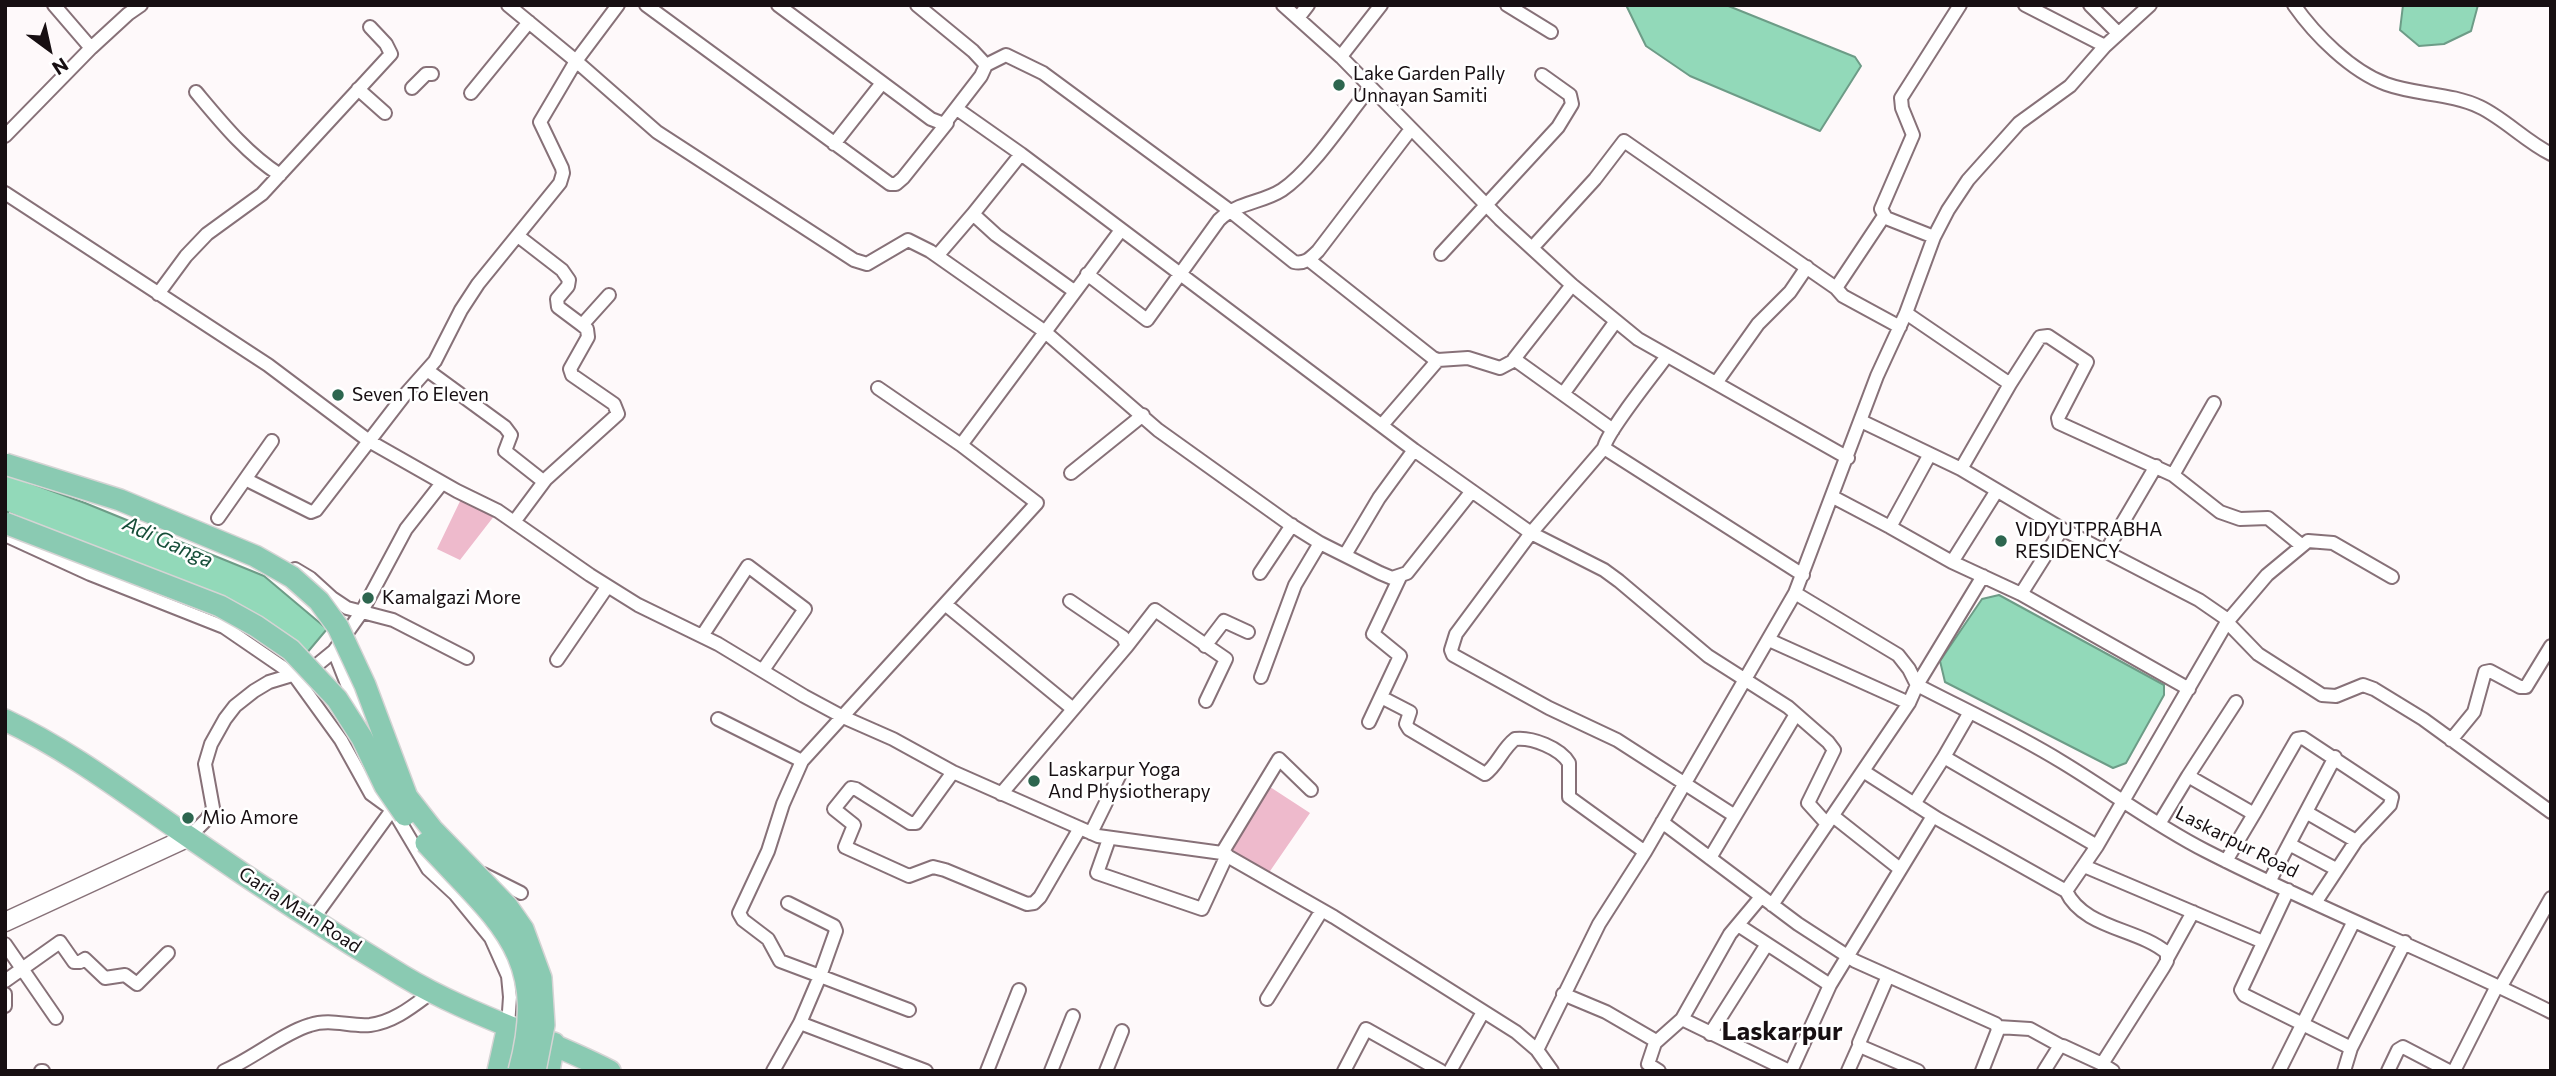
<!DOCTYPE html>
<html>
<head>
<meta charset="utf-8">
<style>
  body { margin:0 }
  #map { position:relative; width:2556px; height:1076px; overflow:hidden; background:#fef9fa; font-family:Commissioner,sans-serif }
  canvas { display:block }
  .frame { position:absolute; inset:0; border:7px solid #170f12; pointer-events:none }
  .north { position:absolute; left:14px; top:14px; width:70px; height:70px; -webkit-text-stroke:5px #fff; paint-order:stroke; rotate:147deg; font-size:19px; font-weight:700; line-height:28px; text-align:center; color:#170f12 }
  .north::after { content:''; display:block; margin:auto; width:24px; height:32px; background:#170f12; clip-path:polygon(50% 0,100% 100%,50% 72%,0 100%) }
</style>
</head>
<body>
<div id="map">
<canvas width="2556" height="1076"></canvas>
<div class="frame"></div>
<div class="north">N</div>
</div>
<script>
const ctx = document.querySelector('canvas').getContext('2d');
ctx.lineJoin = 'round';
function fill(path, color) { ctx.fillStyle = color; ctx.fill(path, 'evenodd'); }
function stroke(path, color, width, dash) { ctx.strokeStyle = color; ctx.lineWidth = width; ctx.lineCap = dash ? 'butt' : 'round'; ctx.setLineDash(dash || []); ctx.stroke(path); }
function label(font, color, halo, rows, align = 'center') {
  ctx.font = font + ' Commissioner,sans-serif'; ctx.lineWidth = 5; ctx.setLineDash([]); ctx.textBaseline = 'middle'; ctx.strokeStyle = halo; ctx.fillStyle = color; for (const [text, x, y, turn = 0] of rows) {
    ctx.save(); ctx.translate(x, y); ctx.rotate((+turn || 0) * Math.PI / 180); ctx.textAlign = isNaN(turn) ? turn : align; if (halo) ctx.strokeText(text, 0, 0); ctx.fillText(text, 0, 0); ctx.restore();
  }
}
fill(new Path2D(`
  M463,495L498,511L460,560L437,549Z
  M1267,785L1310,813L1268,874L1229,850Z`), '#eebacc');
const water = new Path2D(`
  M1626,5H1726L1855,57L1861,66L1820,131L1690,76L1646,46Z
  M2403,5H2478L2471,31L2444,44L2419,46L2400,30Z
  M5,474L85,503L264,576L327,629L306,654L77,542L5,511Z
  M1999,595L2164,685V695L2126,763L2113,768L1945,682L1940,661L1982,599Z`);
fill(water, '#92d9b9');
stroke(water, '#6d9c87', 2);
const street = new Path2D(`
  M54,5L91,48
  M508,5L576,61L657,132L854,260L867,264L908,240L930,251L1044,331L1158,430L1288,523L1320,543L1380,573L1392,578L1407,573L1472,491
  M646,5L890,184H896L903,178L947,123
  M778,5L931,119L944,124L981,76L986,65L973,51L917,5
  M1283,5L1341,57
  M1381,5L1342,55V58L1500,219L1572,285L1638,339L1848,458
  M1507,5L1551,32
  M2025,5L2105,46
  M2090,5L2118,33
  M2294,5C2315,35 2351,71 2386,84C2416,95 2451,93 2480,107C2505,119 2525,141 2551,154
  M1298,18L1308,5
  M986,65L1006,55L1043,73L1229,210L1294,262C1305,264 1310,259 1318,251L1411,129
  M412,88L426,74H432
  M358,89L385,113
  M196,92C222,123 246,153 280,175
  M471,93L529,22
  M957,109L1021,154L1414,450L1531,533L1604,570L1619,581L1708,656L1788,707L1828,742L1834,750L1808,803L1827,824
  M5,136L91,48L128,14L141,5
  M834,144L882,83
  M1021,154L973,214L996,235L1074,291
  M5,193L268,365L369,441L457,491L498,511L590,575L638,605L718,644L804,696L843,717L893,739L953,772L1098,836L1222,853L1334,917L1516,1032L1537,1050L1552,1071
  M1884,216L1836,288L1843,296L1900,327
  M518,236L562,270L569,280L568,286L557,299L558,307L582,325L609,295
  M1934,237L1886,218L1881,209L1913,135L1902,108L1901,98L1960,5
  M1532,248L1595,179L1624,141L1836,288
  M1441,254L1558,127L1572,104L1570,95L1542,75
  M937,256L973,214
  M1309,260L1433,358L1438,360L1468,358L1500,368L1515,360
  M1087,274L1147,320L1219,220C1237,202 1262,203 1282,190C1312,170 1346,117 1370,88
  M1572,285L1514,359L1613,430
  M158,294L186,256L207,234L262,194L391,54L386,44L370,27
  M1906,313L2010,384L1961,469
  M1667,356C1655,372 1606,433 1604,448L1803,575
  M427,370L505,427L511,435L505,451L543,481
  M1716,383L1758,324L1790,292L1807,267
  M2010,384L2040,337L2048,336L2087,362L2058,418L2059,423L2173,475L2220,512L2240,519L2268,518L2301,545
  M878,388L961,445
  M1563,394L1616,321
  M1861,421L1961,469L2062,529L2199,600L2228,620
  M1382,425L1438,360
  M1604,448L1531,533L1456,634L1451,650L1453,655L1549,708L1617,740L1735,816L1796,714
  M1930,454L1890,527L1952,562L2021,594L2062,529
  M1071,473L1143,415
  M2173,475L2214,403
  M247,480L311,512L316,510L403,397L435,361L461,310L478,284L560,183L563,173L562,168L540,122L576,61L618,5
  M1833,497L1890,527
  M218,518L272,441
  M514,522L546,479L618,414L614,404L572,375L570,369L588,337L587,329L582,325
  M5,535L90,574L224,627L294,675L341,740L371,794L393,810L428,869L455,894L491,938L508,976L510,997L508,1026
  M2106,551L2156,466
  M1345,555L1379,498L1414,450
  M1952,562L1996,492
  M295,569L310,578L332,598L347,608L393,620L467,658
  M1260,573L1292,525
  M1983,576L1917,685C1965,710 2015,733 2062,762C2110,791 2155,825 2206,851C2319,909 2437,955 2551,1012
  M2021,594L2189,689
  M945,604L1073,709
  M2227,622L2267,575L2308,541L2333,543L2392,577
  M702,636L748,566L805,609L763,670
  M1769,640L1909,703
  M1127,646L1155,610L1226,659L1206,701
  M1205,646L1224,621L1248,632
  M334,651L362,722
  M557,660L607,587
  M1261,677L1295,585L1320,543
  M1381,697L1410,712L1406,724L1409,729L1485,774C1497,766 1502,749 1515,739C1532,737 1560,748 1569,763V797L1645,852
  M2236,702L2188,776L2254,814L2297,739L2303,738L2392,797L2390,805L2356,841L2315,903
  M1970,712L1944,757L2097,846
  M718,719L802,761
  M1369,722L1400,656L1373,634L1400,577
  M2451,740L2474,712L2485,672L2490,671L2520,687H2526L2551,646
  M1863,771L1938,819L2066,891L2097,846L2227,622L2258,654L2322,695L2336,696L2363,685L2374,689L2423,719L2551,812
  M953,772L916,823H910L856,789L851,788L834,809L854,825L845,847L909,876L933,867L945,870L1027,904L1034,903L1040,897L1080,828
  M1001,794L1127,646L1123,637L1070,601
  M1914,804L1944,757
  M2306,812L2356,841
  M1833,816L1900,869
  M1662,822L1798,924L1855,961L1996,1024L1998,1030L1982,1071
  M2159,824L2188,776
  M1091,833L1120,774
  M189,837L207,819L213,808L205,764L211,744L225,719L235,706L254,691L269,682L312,669L334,651L361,613L406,529L442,483
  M1109,839L1097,873L1202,909L1227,855
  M2289,844L2336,869
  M1222,853L1279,759L1311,790
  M1710,858L1735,816
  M2226,861L2254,814
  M2084,866L2263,942
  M483,874L521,893
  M2269,882L2335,757
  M2288,890L2241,990L2244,995L2351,1048
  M2066,891C2084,929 2138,928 2167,953V961L2163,968L2102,1064
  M788,903L834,926L836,931L820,976L909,1010
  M1772,905L1909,703L1917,685L1909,669L1898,655L1795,593
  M313,919L397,803
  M1738,925L1830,985
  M5,944L56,1018
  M2168,957L2193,912
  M1888,976L1859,1043L1862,1047L1918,1071
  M5,981L60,942L74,962H80L85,959L105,978L125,975L137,984L168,953
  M2500,988L2551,898
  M5,994V1006
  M1563,994L1606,1012L1656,1041
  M1267,999L1322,910
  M1682,1019L1789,1071
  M800,1023L926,1071
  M1998,1027L2030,1029L2061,1046
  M1710,1034L1767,944
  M1537,1050L1599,924L1645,852L1795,593L1877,376L1906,313L1934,237L1948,210L1968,180L2019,123L2070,86L2105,46L2150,5
  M41,1071H43
  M224,1071C252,1059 283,1033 310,1025C331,1018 350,1027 370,1025C394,1022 413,1006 432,992
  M773,1071L800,1023L820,976L780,961L768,939L743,920L739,913L768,851L783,804L802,761L1037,503L961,445L1121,230
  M987,1071L1019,990
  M1051,1071L1073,1016
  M1106,1071L1122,1031
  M1344,1071L1366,1029L1441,1071
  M1450,1071L1483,1012
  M1659,1071L1648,1064L1655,1043L1682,1019L1730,934L1761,897
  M1791,1071L1830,985L1933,816
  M1848,1071L1860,1044
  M2044,1071L2059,1047L2063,1046L2102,1064L2113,1071
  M2279,1071L2354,921
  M2344,1071L2351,1048L2405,942
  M2388,1071L2398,1050L2403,1047L2449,1071
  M2454,1071L2497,986`);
const secondary = new Path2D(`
  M5,922L189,837`);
const primary = new Path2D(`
  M5,720C71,751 129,796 189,837C258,885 330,932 403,976C468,1015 542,1036 610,1071
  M498,1071L508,1026
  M549,1071L554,1043`);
stroke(street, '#877178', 16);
stroke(secondary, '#877178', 21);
stroke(primary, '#d5d4d4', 24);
stroke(street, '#fff', 12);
stroke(secondary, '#fff', 18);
stroke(primary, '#8acab2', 21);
const primaryBridge = new Path2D(`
  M5,464L120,500L255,556L292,577L319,601L338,627L365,685L407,797L432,829L507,906L523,929L541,978L544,1025L535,1071
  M5,523L220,606L256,626L291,650L337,699L362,738L385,786L405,815
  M426,843C497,921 551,953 519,1071`);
stroke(primaryBridge, '#d5d4d4', 24, []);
stroke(primaryBridge, '#8acab2', 21);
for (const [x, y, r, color] of [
  [1339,85,7,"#2d664f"],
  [338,395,7,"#2d664f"],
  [2001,541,7,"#2d664f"],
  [368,598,7,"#2d664f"],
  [1034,781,7,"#2d664f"],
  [188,818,7,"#2d664f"]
]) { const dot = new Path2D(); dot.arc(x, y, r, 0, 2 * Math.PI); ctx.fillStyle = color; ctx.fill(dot); stroke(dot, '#fff', 2.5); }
label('19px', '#170f12', '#fff', [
  ["Lake Garden Pally",1353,74],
  ["Unnayan Samiti",1353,96],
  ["Seven To Eleven",352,395],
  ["VIDYUTPRABHA",2015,530],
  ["RESIDENCY",2015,552],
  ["Kamalgazi More",382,598],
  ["Laskarpur Yoga",1048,770],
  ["And Physiotherapy",1048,792],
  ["Mio Amore",202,818]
], 'left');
label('19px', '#170f12', '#fff', [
  ["Laskarpur Road",2237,842,27],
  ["Garia Main Road",300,910,33]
]);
label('italic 21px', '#164e39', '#fff', [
  ["Adi Ganga",168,542,24]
]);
label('bold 26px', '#170f12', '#fff', [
  ["Laskarpur",1782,1031]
]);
</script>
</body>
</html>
